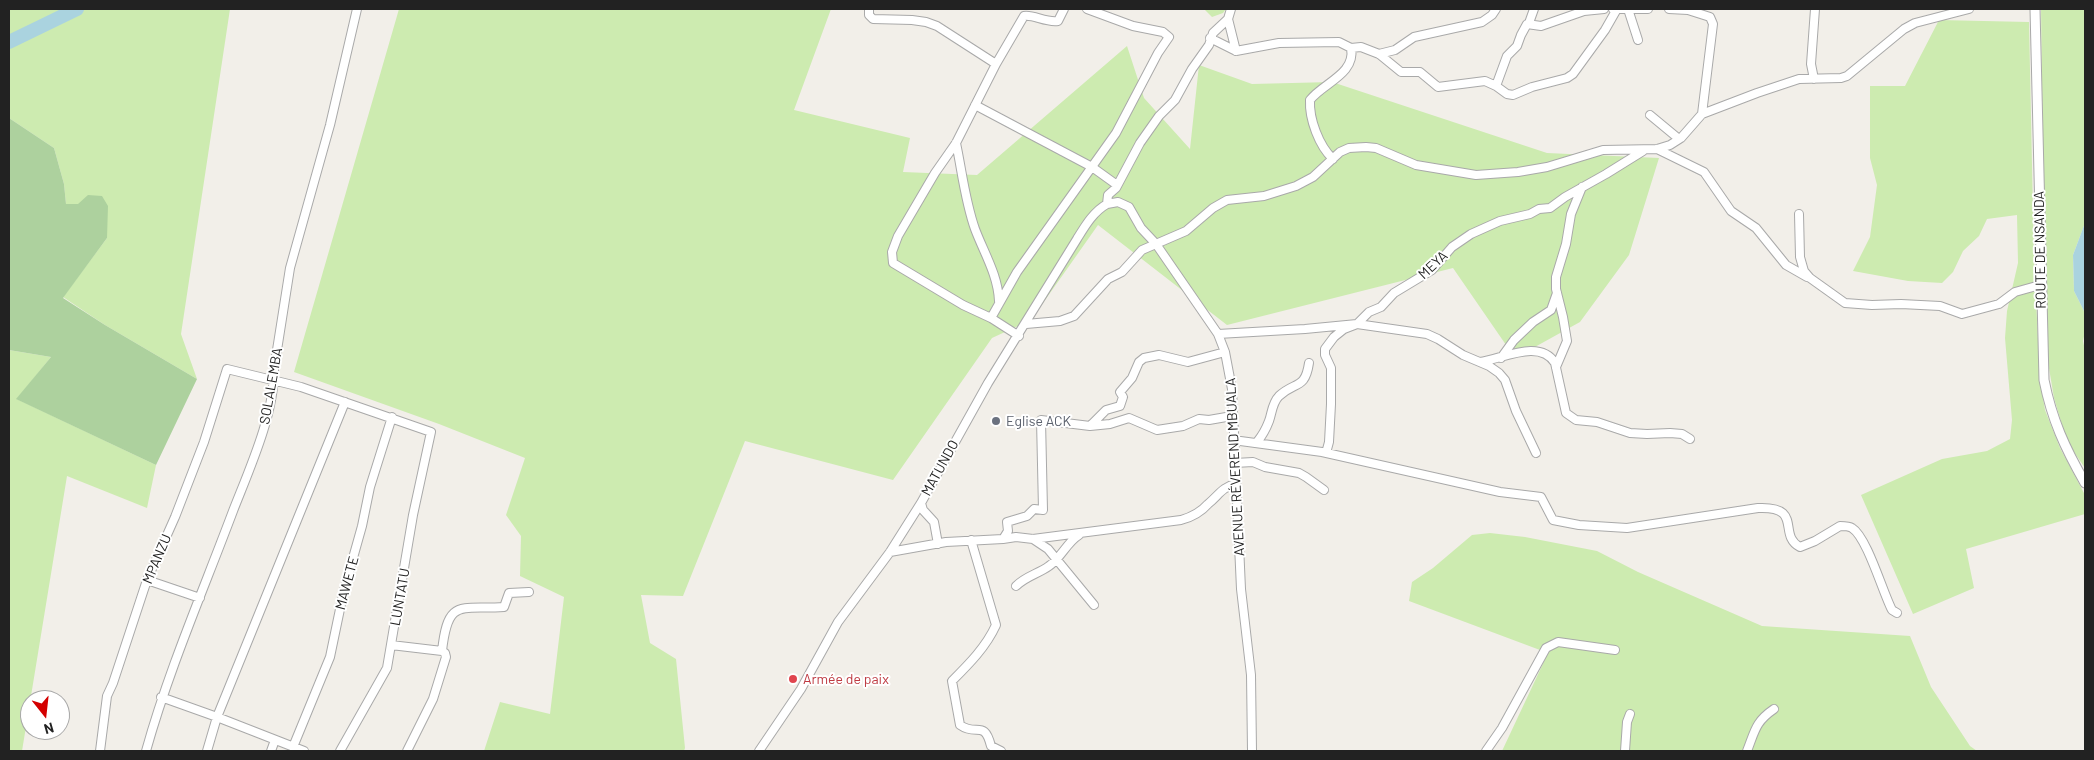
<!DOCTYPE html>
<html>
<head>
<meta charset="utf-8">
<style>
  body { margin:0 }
  #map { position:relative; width:2094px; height:760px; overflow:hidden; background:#f2efe9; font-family:Barlow,sans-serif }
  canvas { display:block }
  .frame { position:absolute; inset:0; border:10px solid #222; pointer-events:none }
  .north { position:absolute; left:20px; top:690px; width:50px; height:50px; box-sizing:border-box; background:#fff; border:1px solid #a7a7a7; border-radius:50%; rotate:164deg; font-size:14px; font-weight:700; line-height:20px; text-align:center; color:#222 }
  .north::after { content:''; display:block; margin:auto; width:18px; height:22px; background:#d40000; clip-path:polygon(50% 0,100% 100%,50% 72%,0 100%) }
</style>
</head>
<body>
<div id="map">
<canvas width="2094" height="760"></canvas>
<div class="frame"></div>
<div class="north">N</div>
</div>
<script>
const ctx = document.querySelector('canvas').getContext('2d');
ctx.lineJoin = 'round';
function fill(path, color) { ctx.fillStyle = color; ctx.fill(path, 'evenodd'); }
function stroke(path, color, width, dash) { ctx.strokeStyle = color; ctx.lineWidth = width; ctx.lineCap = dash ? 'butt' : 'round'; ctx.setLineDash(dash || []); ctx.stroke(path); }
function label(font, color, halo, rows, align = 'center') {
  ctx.font = font + ' Barlow,sans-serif'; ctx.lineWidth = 4; ctx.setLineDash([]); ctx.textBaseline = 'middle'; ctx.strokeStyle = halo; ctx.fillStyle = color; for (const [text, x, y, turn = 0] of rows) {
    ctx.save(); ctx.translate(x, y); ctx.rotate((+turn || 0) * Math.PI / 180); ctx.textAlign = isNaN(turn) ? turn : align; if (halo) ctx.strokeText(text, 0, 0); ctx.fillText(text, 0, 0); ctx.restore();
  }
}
fill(new Path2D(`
  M9,9H230L181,334L197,379L105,325L63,297L107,238L78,204H66L64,184L54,148L9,118Z
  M399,9H831L794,110L910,138L903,172L977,175L1127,46L1144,98L1190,149L1199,65L1252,84L1332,82L1547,153L1659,158L1629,255L1580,322L1515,358L1453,268L1227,325L1098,225L1031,320L992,338L893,480L745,441L683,596L641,595L650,643L676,659L685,748L684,751H484L500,702L550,714L564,597L520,576L521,536L506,515L525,458L439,424L294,372Z
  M1204,9H1226L1223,13L1212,17Z
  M2041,9H2085V223L2073,255L2074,291L2085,313V332L2083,341L2085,350V468L2067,442L2054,398L2048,362L2045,299Z
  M1939,20L2029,22L2034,260L2040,379L2045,410L2060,448L2085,495V514L1966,549L1974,588L1913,614L1861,495L1942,459L1987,451L2010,439L2012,420L2005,338L2007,311L2018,263L2017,215L1987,219L1979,236L1963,251L1953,272L1942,283L1908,281L1853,271L1870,237L1877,185L1870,158V86H1905Z
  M9,350L51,357L17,399L156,465L147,508L67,476L22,751H9Z
  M1490,533L1525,537L1597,551L1638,572L1762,626L1910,636L1931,687L1970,746L1977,751H1502L1548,653L1409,601L1412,582L1433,568L1472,535Z`), '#cdebb0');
fill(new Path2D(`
  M9,118L54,148L64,184L66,204H78L88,195L102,196L108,206L107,238L63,298L105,325L197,379L156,465L16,399L51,357L9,350Z`), '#add19e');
fill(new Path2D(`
  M2085,223V313L2074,291L2073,255Z`), '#aad3df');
stroke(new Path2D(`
  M9,42L77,9`), '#aad3df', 14);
const minor = new Path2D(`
  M869,9V15L873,19L912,20L926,22L937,26L996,64
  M1613,9H1648
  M1628,9L1638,40
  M1669,9L1688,10L1710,17L1713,24L1702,114
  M1228,19L1236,51L1279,43L1339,42L1351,48L1361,47L1379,54L1401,72H1420L1438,87L1485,81L1496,86L1507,94L1513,95L1532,87L1567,78L1573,74L1605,30L1617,9
  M1529,23L1534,9
  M1210,38L1236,51
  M1379,54L1395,50L1414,37L1482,22L1492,15L1496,9
  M1814,79L1811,64L1815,9
  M1496,86L1507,56L1517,46L1521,35L1527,24L1541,26L1584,11L1604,9
  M975,105L1092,167L1117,185
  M1650,115L1679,139
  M956,143C962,171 965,201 975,229C984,253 998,275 999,301
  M1657,149L1704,172L1731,211L1756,228L1786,265L1807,277
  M1333,159C1319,146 1309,119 1310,100C1323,83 1356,74 1351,48
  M1107,204L1118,202L1129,207L1141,228L1156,244L1218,334L1225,352L1232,389L1241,589L1251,675L1252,751
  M1799,214L1800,257L1804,271L1810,278L1845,303L1872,305L1901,304L1940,306L1962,314L1999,304L2015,292L2040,285
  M991,318L963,305L893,263L892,252L898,236L935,173L956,143L996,64L1024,16C1033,14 1046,23 1058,21L1064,9
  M1026,324L1060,321L1074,316L1108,279L1122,272L1142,250L1186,231L1213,208L1227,200L1264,196L1296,186L1313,177L1340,152L1349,148L1366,147L1376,148L1416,165L1476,175L1518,172L1547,167L1603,150L1657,149L1670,145L1681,138L1702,114L1757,93L1799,79L1841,78L1847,76L1904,29L1915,23L1969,9
  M1218,334L1305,329L1357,324L1427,334L1438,339L1463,355L1489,366L1499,373L1505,380L1516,411L1536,453
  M1019,336L991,318L1017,272L1116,133L1158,53L1169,37L1163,32L1133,26L1087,9
  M1501,358L1514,340L1533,322L1551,310L1557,293
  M1480,362C1502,359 1540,338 1555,363L1566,413L1576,420L1597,422L1630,433L1647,434L1670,433L1682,434L1690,439
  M1556,367L1567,341L1563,317L1556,289V277L1566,244L1571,214L1582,187
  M1090,426L1110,424L1129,418L1157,430L1183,426L1199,419L1209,420L1232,416
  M1233,440L1322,452L1500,492L1541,497L1553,520L1579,525L1627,528L1758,508C1804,506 1777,535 1800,547L1815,541L1840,526C1844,526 1849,526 1852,528C1867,537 1883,593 1892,610L1897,613
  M1257,442C1262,436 1266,429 1269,421C1272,413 1272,403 1279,396C1295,381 1305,390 1309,363
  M1326,453L1329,442L1331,404V368L1325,355V349L1334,337L1344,329L1357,324L1369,312L1381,307L1394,293L1432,270L1452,247L1471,234L1500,221L1530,214L1539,209L1550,208L1565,197L1606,174L1643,151
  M1235,463L1253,462L1265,467L1299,473L1306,477L1324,490
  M921,503L923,510L934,522L938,544
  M1003,539L1016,537L1033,539L1181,520C1192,517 1201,512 1208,504C1219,495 1222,487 1236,484
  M1033,539L1048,549L1094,605
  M971,540L996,625C986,647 969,664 952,681L960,725C977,737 984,719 991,746L1001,751
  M890,552L946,542L1003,539L1008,531L1007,522L1027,516L1034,509L1043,510L1041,420L1090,426L1106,410L1120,406L1123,397L1120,392L1132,378L1139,362L1144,358L1159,355L1188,362L1225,352
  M147,580L200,598
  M1016,586C1026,576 1038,574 1049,566C1061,558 1067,542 1079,535
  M391,645L442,651L445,653L446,657L433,699L407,751
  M442,651C448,597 460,610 504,607L509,593L529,592
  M161,697L217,717L304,751
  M293,747L330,657L344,590L362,526L370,487L392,417
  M100,751L107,696L113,683L147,580L175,517L204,442L227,369L301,387L431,432L413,515L387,668L340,751
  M146,751C169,669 203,591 233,511C249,470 275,413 274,369L290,268L330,125L357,9
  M207,751L217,717L345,402
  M271,751L275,740
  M759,751L801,689L838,622L890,552L921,503L988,383L1077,239C1085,226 1093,212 1107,204L1108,195L1116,188L1140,143L1159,116L1175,100L1192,69L1209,45L1213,33L1228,19L1231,9
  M1486,751L1502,728L1546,648L1558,642L1615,650
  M1625,751L1627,722L1630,714
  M1747,751C1755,731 1755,722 1774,709`);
const tertiary = new Path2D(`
  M2035,9L2044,380C2052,420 2065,448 2085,483`);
stroke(minor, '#a9a9a9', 10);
stroke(tertiary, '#a9a9a9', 11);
stroke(minor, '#fff', 8);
stroke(tertiary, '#fff', 9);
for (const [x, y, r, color] of [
  [996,421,5,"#6b7280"],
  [793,679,5,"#e0444e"]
]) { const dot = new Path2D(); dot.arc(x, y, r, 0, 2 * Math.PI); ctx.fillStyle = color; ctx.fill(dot); stroke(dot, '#fff', 2); }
label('14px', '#222', '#fff', [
  ["ROUTE DE NSANDA",2040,250,-91],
  ["MEYA",1433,265,-43],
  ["SOLALEMBA",271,386,-80],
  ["AVENUE RÉVEREND MBUALA",1235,467,-93],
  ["MATUNDO",940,468,-61],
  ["MPANZU",157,559,-67],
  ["MAWETE",347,583,-75],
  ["LUNTATU",400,597,-80]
]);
label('14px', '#5b616d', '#fff', [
  ["Eglise ACK",1006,421]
], 'left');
label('14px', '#be3a42', '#fff', [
  ["Armée de paix",803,679]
], 'left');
</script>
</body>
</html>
